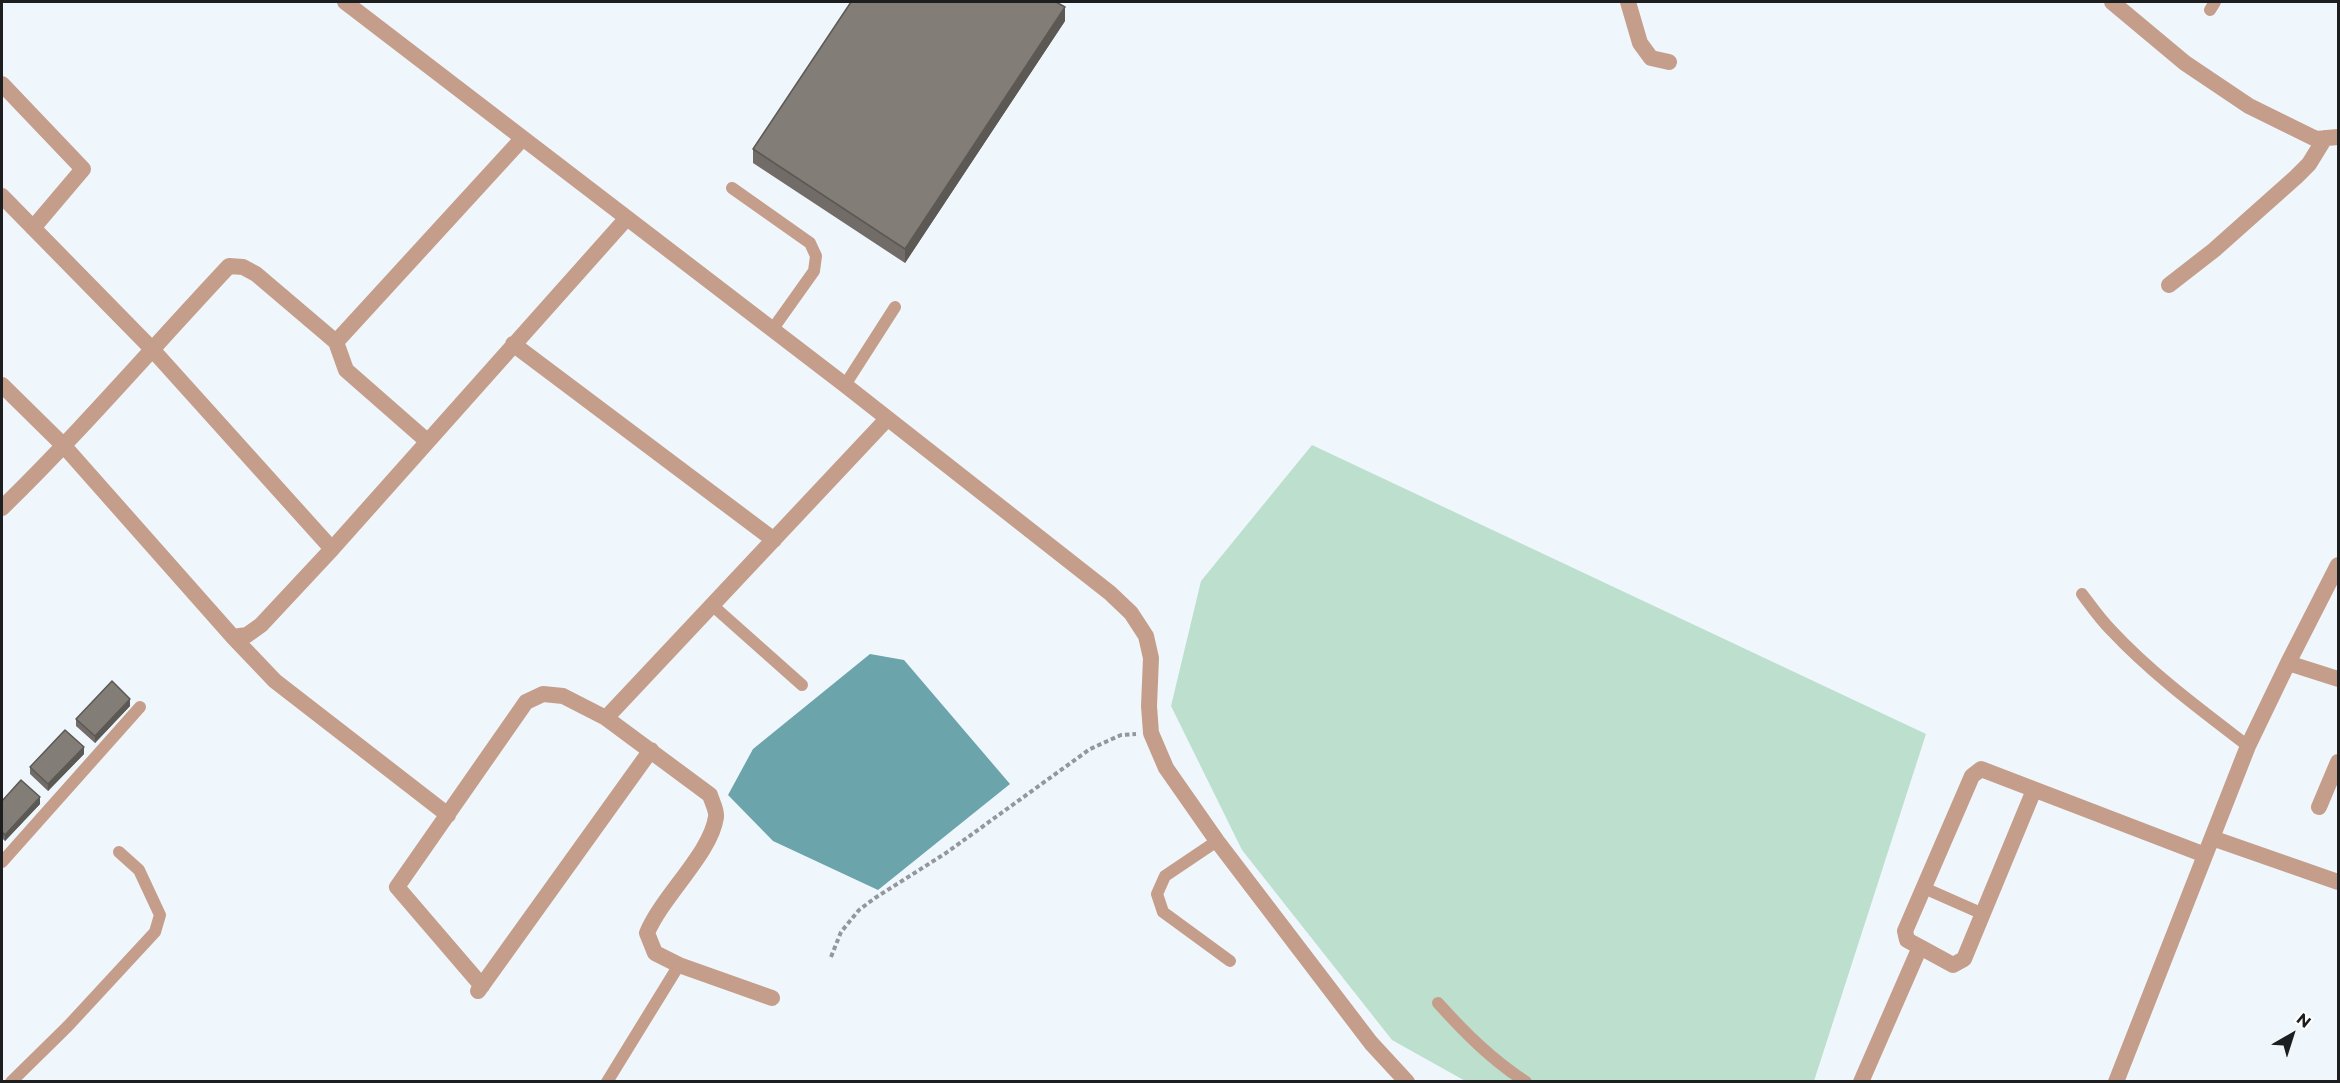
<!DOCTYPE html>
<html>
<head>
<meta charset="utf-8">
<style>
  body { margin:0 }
  #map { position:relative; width:2340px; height:1083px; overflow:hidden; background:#eff7fc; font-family:Montserrat,sans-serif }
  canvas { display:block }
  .frame { position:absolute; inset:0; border:3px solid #1c1e20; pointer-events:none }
  .north { position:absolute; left:2262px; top:1005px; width:60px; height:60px; -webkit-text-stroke:4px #fff; paint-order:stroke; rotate:39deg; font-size:16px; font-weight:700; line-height:24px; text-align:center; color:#1c1e20 }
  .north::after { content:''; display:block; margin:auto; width:21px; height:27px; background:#1c1e20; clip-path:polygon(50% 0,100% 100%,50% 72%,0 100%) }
</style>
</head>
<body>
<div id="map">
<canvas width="2340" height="1083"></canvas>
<div class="frame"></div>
<div class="north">N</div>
</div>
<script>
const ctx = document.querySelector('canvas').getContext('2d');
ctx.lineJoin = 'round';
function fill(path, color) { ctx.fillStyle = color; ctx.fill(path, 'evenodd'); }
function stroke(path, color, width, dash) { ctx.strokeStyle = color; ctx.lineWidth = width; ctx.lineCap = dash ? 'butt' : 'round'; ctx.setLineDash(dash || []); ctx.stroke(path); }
fill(new Path2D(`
  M1312,445L1926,734L1814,1081L1467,1082L1392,1040L1242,850L1171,706L1201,581Z`), '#bce0cd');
fill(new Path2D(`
  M870,654L904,660L1010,784L878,890L773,841L728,795L753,749Z`), '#6ba4ab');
stroke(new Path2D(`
  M831,957L841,932L859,910L875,898L946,853L1090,749L1121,735L1136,734`), '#92989b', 4, [4.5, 3]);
stroke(new Path2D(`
  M2210,10L2215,2
  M732,188L810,243L816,256L814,271L772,330
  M845,385L895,307
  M2082,594C2091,606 2100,619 2111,630C2152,674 2201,710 2248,746
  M712,605L802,685
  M1217,841L1165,876L1157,894L1163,912L1230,961
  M2,862L140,707
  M1924,888L1983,914
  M1438,1003C1465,1033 1492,1060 1526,1082
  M11,1082L68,1026L155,932L160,915L139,870L119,852
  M607,1082L679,965`), '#c59e8b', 12);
stroke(new Path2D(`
  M1628,2L1640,43L1651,58L1669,62
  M2112,2L2185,63L2249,106L2316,139L2338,137
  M2,84L83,169L33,228
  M2,196L151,348L332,549
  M2169,285L2214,250L2296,177L2309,164L2325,138
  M336,342L346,370L427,441
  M513,344L774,540
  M2,385L64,446L233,637L247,635L261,625L332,549L626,219
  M2,508C81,431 153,347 229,266L243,267L256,274L336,342L522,139
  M233,637L275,681L448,815
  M2288,663L2338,679
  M606,718L887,419
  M2319,807L2338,762
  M2212,838L2338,882
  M1920,947L1953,965L1964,959L2034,790
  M482,986L397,887L526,702L543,694L563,696L606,718L710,795C712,802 717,810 716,817C711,853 663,895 647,933L655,953L679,965L772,998
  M478,991L651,750
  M1861,1082L1920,947L1907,940L1905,931L1972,776L1981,769L2205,855
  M2116,1082L2248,746L2288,663L2338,565`), '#c59e8b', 16);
stroke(new Path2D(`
  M345,2L845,385L1110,593L1131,613L1146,636L1151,658L1149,706L1151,733L1166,768L1217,841L1371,1043L1407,1082`), '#c59e8b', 16);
fill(new Path2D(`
  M1065,21L905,263L753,163V149Z
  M130,706L95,743L76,726V719Z
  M84,754L48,791L30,774V767Z
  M2,801L40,804L5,841L2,838Z`), '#716c67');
fill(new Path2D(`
  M1065,7V21L905,263V249Z
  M130,699V706L95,743V736Z
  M84,747V754L48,791V784Z
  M40,797V804L5,841V835Z`), '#5c5854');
const building = new Path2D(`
  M851,2H1056L1065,7L905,249L753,149Z
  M112,681L130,699L95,736L76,719Z
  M65,730L84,747L48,784L30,767Z
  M21,780L40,797L5,835L2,832V801Z`);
fill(building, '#837d78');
stroke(building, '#5c5854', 1.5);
</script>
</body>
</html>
